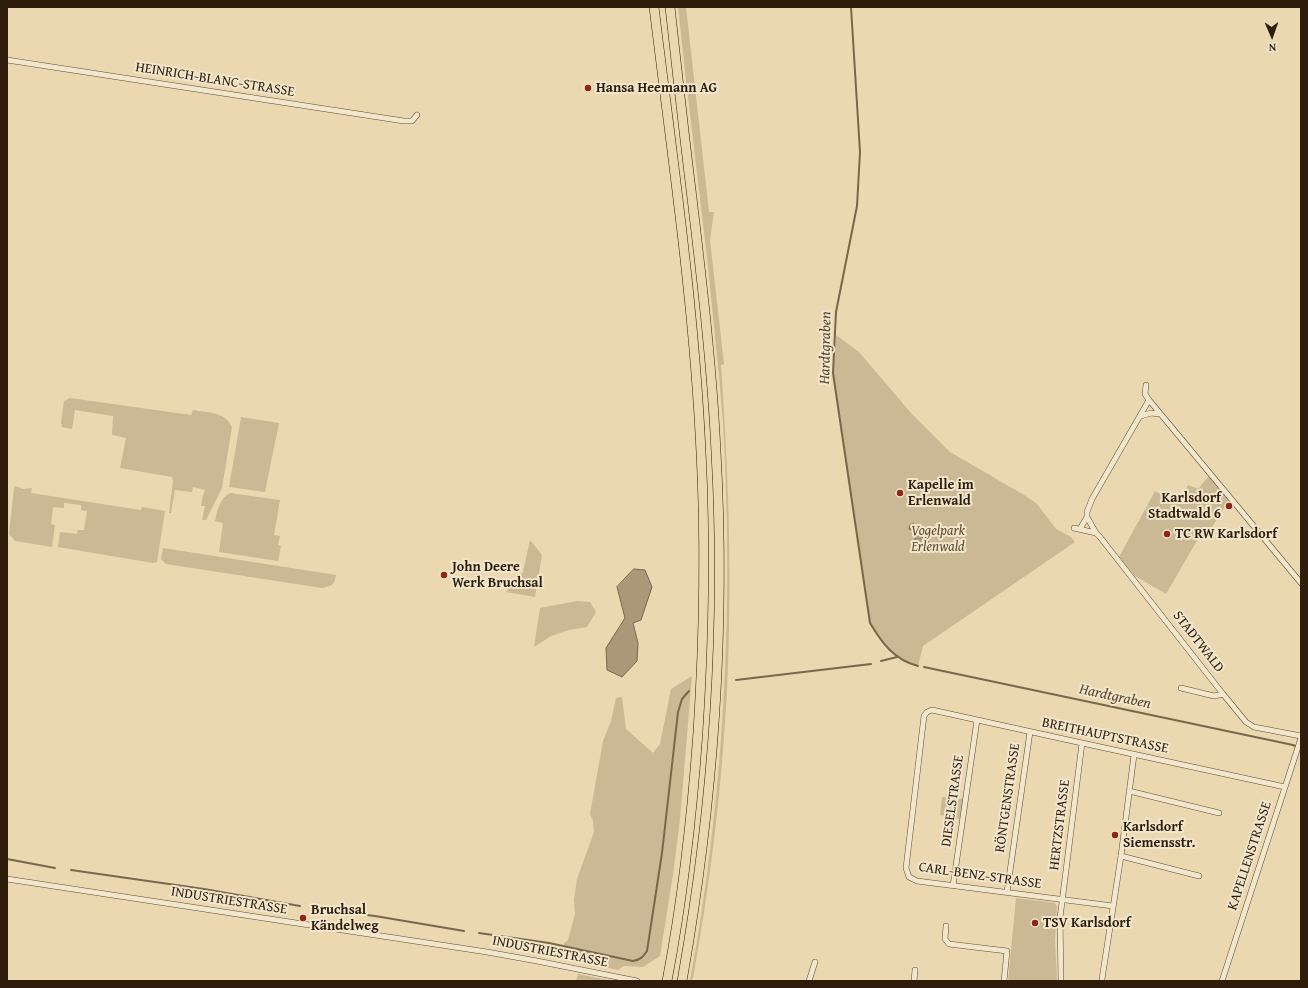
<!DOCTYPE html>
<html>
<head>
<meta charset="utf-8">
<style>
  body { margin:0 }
  #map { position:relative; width:1308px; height:988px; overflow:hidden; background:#ebd8b0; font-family:"Gentium Book Plus",serif }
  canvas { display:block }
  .frame { position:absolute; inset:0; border:8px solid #2e1d0a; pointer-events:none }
  .north { position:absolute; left:1252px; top:16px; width:40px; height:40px; -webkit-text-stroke:3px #f2e6cc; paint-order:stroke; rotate:178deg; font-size:11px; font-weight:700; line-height:16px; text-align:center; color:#2e1d0a }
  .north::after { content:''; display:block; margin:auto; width:14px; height:18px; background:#2e1d0a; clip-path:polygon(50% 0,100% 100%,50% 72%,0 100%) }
</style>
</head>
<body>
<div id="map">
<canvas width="1308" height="988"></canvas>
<div class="frame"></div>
<div class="north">N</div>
</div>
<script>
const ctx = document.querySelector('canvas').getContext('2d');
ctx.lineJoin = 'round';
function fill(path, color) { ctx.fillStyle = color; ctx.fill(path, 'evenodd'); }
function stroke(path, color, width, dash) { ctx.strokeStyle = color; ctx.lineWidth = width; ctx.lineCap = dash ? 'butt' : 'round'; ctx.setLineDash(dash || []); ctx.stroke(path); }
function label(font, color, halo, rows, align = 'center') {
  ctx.font = font + ' "Gentium Book Plus",serif'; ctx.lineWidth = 4; ctx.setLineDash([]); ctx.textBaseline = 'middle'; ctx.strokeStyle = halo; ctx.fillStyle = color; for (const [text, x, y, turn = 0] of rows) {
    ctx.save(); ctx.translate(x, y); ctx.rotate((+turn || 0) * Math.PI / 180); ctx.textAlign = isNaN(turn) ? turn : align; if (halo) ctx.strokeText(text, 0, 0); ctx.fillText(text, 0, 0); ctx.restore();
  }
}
fill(new Path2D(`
  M678,7H686L709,212H714L710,240L724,364L721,365C727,453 731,540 729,628C727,745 714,863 693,978L691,981H690C724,798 734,609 723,423C719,370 713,318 708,266C698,180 687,93 678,7Z
  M836,335L859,352L911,413L950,452L1024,495L1037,504L1056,529L1071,537L1075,542L923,646L918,666C893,659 882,644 870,623L833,373Z
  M70,398L191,415L193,410C209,413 224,411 232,427L222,488L206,520H202L205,506H201L203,495L205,490L193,487L192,492L175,490L171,513H169L173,481L172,477L120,468L126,438L112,435L113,416L75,410L72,429L62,427L61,422L64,401Z
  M241,417L279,423L265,492L229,487Z
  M1209,476L1229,500L1207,535L1202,532L1166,594L1135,576L1119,557L1155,491L1178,503L1188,485L1198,489Z
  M15,486L23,489L32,488L31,493L141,510L142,507L165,511L157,562L153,563L58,547L60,532L77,534L78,530H84L87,511L81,510V505L64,503V508L53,507L51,524L55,525L52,547L15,541L9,534L14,488Z
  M230,493L280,500L274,535L280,536L278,545L281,546L278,561L219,552L223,523L215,521C217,511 220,498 230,493Z
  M530,540L542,555L535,597L506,592L523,572Z
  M163,548L336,575C335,585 331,586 322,588L166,564L161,559Z
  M577,601L590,602L596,612L587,627L569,630L551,636L534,647L540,608Z
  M692,676L680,819L673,875L660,956L643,967L624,966L618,970L575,961L573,953L563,950L564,943L568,940L575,914L574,899L577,879L594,832L593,821L590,814L603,741L611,721L616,698L622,697L626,729L653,753L660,744L671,689Z
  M942,797L963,799L960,819L940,815Z
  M1016,898L1055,903L1057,907L1055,940L1057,981H1008Z
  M578,974L613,981H576Z`), '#cbb894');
const water = new Path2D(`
  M914,524L917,527C916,535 924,538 930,543V547L928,551C918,553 915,546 915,538L917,536L914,531L909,529L910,525Z
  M634,569L645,570L652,587L641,620L633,623L638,643L637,661L622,677L607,670L606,648L625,618L617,587Z`);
fill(water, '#ab9878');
stroke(water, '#79674c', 1);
stroke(new Path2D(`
  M851,7L860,152L857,206L836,312L833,373L870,623C882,643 894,660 918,666
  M881,661L897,657
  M924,667L1293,745L1301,749
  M736,680L871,664
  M7,859L55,868
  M71,870L204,889L300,906
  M318,909L375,916L464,931
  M479,933L549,943L633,961C640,960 643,957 647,951L662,853L678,712L682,699L689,691`), '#79674c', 2);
const minor = new Path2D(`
  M7,60L404,121H412L417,115
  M1149,400L1301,583
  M1141,416L1151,413L1160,414
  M1087,517V512L1092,499L1149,400L1145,394L1146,385
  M1074,528L1096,533L1100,537L1223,694L1246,722L1254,727L1301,736
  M1080,529L1087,517L1096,533
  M1181,688L1214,696L1223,694
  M1129,791L1219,813
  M1121,856L1199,876
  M7,879L487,952L537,961L637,981
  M953,886L977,720
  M1007,892L1030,732
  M1113,906L917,881L909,877L906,868L924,716L927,712L932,710L1082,743L1285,787
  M946,926L945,939L949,944L1007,951L1004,981
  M1102,979L1121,856L1134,755
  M809,981L815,962
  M914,981L915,970
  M1061,981L1060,918L1082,743
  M1222,981L1301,738`);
const motorway = new Path2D(`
  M654,7C672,155 694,303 701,452C706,546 704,639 698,732C692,816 683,898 667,981
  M670,7C677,70 684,134 692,198C702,282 712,367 716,452C726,629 713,807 682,981`);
stroke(minor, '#5d4c34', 6);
stroke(motorway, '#2e1d0a', 10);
stroke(minor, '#f2e6cc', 5);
stroke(motorway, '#ebd8b0', 9);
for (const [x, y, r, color] of [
  [588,88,4,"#8f2418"],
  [900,493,4,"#8f2418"],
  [1229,506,4,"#8f2418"],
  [1167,534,4,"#8f2418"],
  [444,575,4,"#8f2418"],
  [1115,835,4,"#8f2418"],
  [303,918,4,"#8f2418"],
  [1035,923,4,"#8f2418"]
]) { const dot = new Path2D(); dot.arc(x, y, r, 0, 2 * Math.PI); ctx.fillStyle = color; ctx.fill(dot); stroke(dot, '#f2e6cc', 1.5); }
label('14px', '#2e1d0a', '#f2e6cc', [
  ["HEINRICH-BLANC-STRASSE",215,80,9],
  ["STADTWALD",1198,642,52],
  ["BREITHAUPTSTRASSE",1105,736,12],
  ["RÖNTGENSTRASSE",1008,798,-82],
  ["DIESELSTRASSE",953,801,-82],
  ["HERTZSTRASSE",1060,825,-83],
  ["KAPELLENSTRASSE",1250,856,-72],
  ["CARL-BENZ-STRASSE",980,876,8],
  ["INDUSTRIESTRASSE",229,901,9],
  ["INDUSTRIESTRASSE",550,952,11]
]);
label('bold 14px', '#2e1d0a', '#f2e6cc', [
  ["Hansa Heemann AG",596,88],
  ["Kapelle im",908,485],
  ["Erlenwald",908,501],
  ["Karlsdorf",1221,498,"right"],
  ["Stadtwald 6",1221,514,"right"],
  ["TC RW Karlsdorf",1175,534],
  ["John Deere",452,567],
  ["Werk Bruchsal",452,583],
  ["Karlsdorf",1123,827],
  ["Siemensstr.",1123,843],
  ["Bruchsal",311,910],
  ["Kändelweg",311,926],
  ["TSV Karlsdorf",1043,923]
], 'left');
label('italic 14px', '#5d4c33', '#f2e6cc', [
  ["Vogelpark",938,531],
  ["Erlenwald",938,547]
]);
label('italic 15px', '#5a4830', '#f2e6cc', [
  ["Hardtgraben",826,348,-89],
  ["Hardtgraben",1115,697,12]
]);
</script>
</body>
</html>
